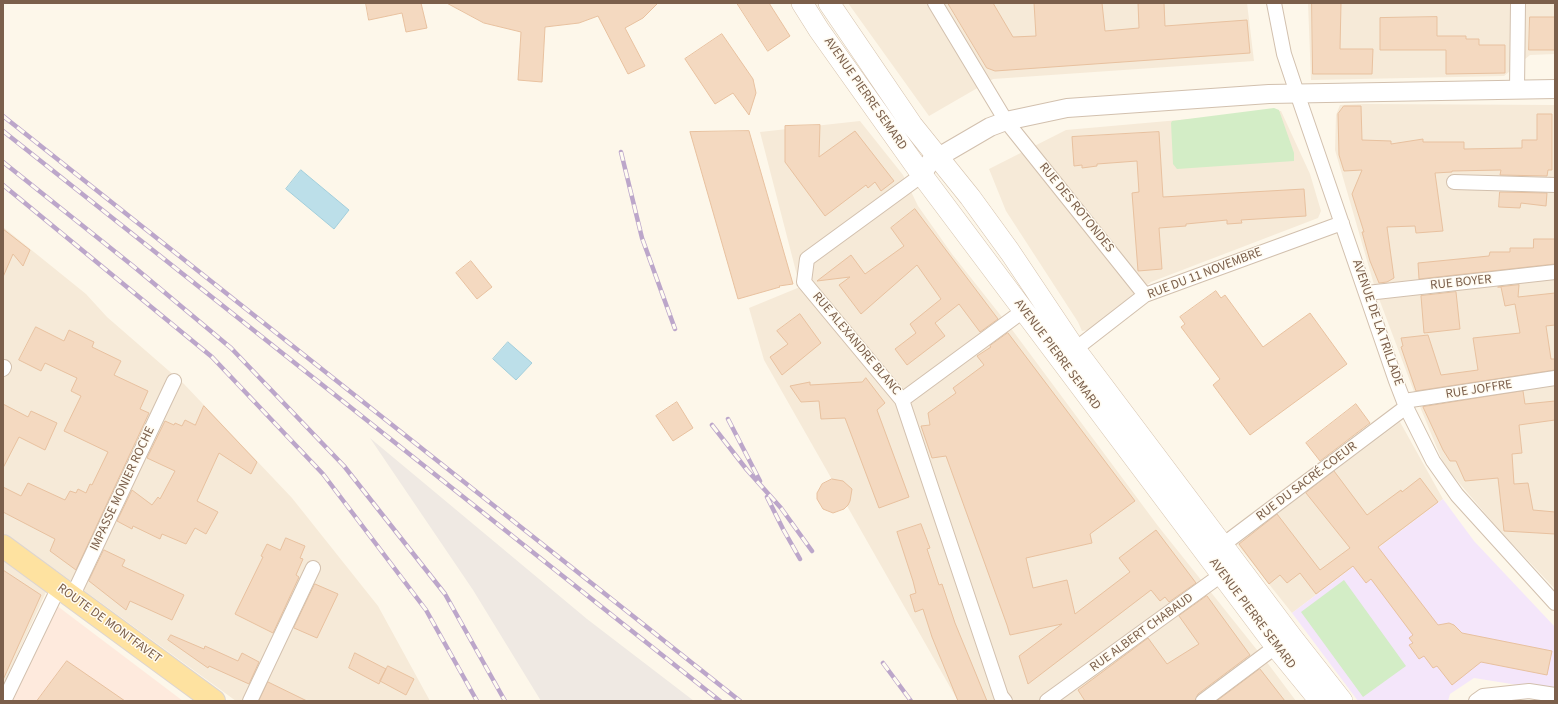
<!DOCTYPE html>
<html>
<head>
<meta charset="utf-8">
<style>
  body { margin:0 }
  #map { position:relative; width:1558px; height:704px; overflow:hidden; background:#fdf7ea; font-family:"Source Sans 3",sans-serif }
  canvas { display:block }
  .frame { position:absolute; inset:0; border:4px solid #7b5f4b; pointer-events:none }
</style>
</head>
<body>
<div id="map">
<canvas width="1558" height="704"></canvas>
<div class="frame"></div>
</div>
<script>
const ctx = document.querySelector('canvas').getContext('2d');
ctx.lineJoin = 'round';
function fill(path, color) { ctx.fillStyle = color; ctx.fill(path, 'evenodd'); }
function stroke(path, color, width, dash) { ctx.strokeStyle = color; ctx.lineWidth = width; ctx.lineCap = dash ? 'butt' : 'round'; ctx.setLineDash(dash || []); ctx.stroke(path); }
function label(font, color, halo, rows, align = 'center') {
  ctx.font = font + ' "Source Sans 3",sans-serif'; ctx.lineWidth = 3; ctx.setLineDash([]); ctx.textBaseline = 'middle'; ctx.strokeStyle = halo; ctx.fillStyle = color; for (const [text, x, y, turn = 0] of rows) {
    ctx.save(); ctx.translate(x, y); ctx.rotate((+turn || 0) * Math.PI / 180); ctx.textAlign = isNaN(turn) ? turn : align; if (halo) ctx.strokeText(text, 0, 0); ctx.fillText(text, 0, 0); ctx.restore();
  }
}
fill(new Path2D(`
  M848,3H1247L1254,61L993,79L929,116Z
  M1308,3H1555V54L1530,55L1504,76L1311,80Z
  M1364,104L1555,105V589L1500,531L1444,465L1416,397L1375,288L1335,150L1336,115L1340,105Z
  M1281,111L1310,174L1321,211L1318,218L1151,282L1089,330L1082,331L1078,322L1006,211L989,169L1066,130Z
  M860,121L903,175L918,206L952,254L1013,331L1158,526L1269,665L1296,701H958L764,360L749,308L800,287L760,132Z
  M3,227L86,294L107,317L184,384L292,498L378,606L430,701H236L56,570L3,686Z
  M1400,422L1443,499L1292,613L1237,544Z`), '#f6ead8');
fill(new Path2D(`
  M56,605L183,701H10Z`), '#feeadd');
fill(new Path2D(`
  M370,438L587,619L694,701H541L473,590Z`), '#efe9e3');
fill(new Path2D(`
  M1443,499L1474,541L1555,627V691L1474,678L1450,694L1448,701H1358L1292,613Z`), '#f4e6fa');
fill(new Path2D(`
  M1274,108L1279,110L1294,153V161L1177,169L1173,164L1171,123L1172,121Z
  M1344,580L1406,666L1363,697L1301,612Z`), '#d3edc6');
const water = new Path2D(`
  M301,170L349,210L334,229L286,189Z
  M508,342L532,363L516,380L493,359Z`);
fill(water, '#bcdfe9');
stroke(water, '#a2cedb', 1);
const building = new Path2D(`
  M366,3H421L427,28L406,32L402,13L369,20Z
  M447,3H658L643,18L625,28L645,66L628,74L598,16L579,23L545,27L542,82L518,80L521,32L484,23Z
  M737,3H769L790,36L768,51Z
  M948,3H993L1013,37L1036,36L1034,3H1102L1105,31L1139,28L1138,3H1164L1165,26L1247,20L1250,53L995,71L987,68Z
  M1312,3H1341L1340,49H1373L1372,74H1313Z
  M1437,17V36H1466V39H1479V45H1505V73L1446,74V50H1380V18Z
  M1530,17H1555V50H1529Z
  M722,34L753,79L756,93L749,115L733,93L715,104L685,59Z
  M1344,106H1361L1362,140L1391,141V144L1423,139V142H1464V149L1522,148V140H1537V114H1552V170H1548L1547,176L1500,175L1501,170L1452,171V172L1435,173L1443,231L1416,233L1415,226L1387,227L1394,278L1387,282L1379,283L1370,261L1362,232H1364L1352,194L1362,170L1344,171L1339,155L1338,114Z
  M820,125L819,157L855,131L894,181L881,191L875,182L868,188L866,185L825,216L785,162V126Z
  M749,131L793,284L779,286L780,287L738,299L690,132Z
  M1159,132L1163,197L1304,189L1306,216L1241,220L1242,223L1227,224V220L1186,224V226L1159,228L1162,269L1138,271L1132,193L1139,192L1137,161L1097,164V166L1082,168V165L1074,166L1072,137Z
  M1500,192L1547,193L1546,206L1521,203L1520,208L1499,207Z
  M915,209L998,319L980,332L959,304L935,323L945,336L907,365L895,349L916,333L910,324L941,299L917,265L861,314L839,285L850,277L817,281L851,255L865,274L904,246L891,228Z
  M3,229L30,250L23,266L13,254L3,277Z
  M1534,239H1555V264L1419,279L1418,263L1489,256L1490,252H1510V248H1533Z
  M471,261L492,287L477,299L456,273Z
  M1519,285L1518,297L1555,293V325L1546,326L1551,359H1555V370L1416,391L1401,347L1403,346L1401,338L1428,335L1441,375L1478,370L1473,338L1520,333L1515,304L1505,306L1501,287H1498Z
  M1216,291L1221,298L1225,295L1263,347L1310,313L1347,364L1250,435L1213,385L1220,379L1181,327L1185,324L1180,317Z
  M1456,292L1460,329L1424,333L1421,296Z
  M800,314L821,343L782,375L770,357L788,344L777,331Z
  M36,327L64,341L69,330L94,342L92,347L121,361L114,375L148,391L140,409L149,413L76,570L50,551L55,539L3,512V487L21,496L28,483L65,500L70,491L76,493L78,489L86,493L90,484L92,485L108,452L64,431L81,396L71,391L77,378L45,363L41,371L19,360Z
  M1008,333L1135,501L1090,534L1092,543L1026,558L1033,588L1067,580L1075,614L1130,572L1119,558L1156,530L1196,583L1169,602L1165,597L1160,601L1151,590L1028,684L1019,656L1062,624L1010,635L1007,625L946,456L932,458L921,426L930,425L928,413L956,393L953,388L984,365L977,356L991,347L990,346Z
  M866,378L885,403L877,410L909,497L879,508L845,418L821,419L819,401L801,402L790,386L810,382V385L862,382Z
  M1523,391L1525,404L1555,401V420L1519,425L1522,453L1512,454L1514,484L1528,483L1533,510L1555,512V534L1504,531L1498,478L1465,481L1456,461H1450L1443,450L1423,407Z
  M677,402L693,428L673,441L656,416Z
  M3,404L28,417L31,411L57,423L45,450L19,437L3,468Z
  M1356,404L1370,423L1320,461L1306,443Z
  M204,406L257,462L251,474L219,453L197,501L218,512L206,534L195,528L186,544L162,534L160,539L133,526L132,529L117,521L132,490L152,505L158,497L160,499L175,471L147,458L165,421L174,425L175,423L182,426L185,420L195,425Z
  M1334,471L1367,515L1401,490L1402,492L1420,478L1438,502L1378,547L1438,625L1449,623L1454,625L1462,633L1552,651L1547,675L1481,662L1452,685L1437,666L1433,668L1424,656L1419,659L1409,645L1413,643L1409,638L1413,635L1371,579L1366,583L1353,566L1316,594L1300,573L1287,583L1280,575L1269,584L1239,544L1277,514L1320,570L1350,548L1306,493Z
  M832,479L843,481L852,489L850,501L848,505L844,509L833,513L823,509L817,499V493L822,484Z
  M921,524L930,548L927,549L939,585L942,584L955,623L987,701H958L932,637L923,609L915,612L910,595L916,593L913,581L897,532Z
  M286,538L305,546L300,558L303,559L296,575L299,577L273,633L235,614L263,557L261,556L267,544L280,550Z
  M104,550L125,560L122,566L184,595L172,620L130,601L126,610L89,581Z
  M3,570L41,595L3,680Z
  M315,584L338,594L317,638L294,628Z
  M1207,596L1250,655L1198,694L1195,701H1085L1078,690L1148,638L1167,664L1199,644L1179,616Z
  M171,635L204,649L205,646L238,661L242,653L259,662L249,684L209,666L208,668L168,640Z
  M355,653L386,669L379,684L349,668Z
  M67,661L125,701H37Z
  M388,666L414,679L406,695L380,681Z
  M1260,669L1285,701H1217Z
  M268,682L307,701H259Z`);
fill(building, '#f4d9c0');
stroke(building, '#e8c19f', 1);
const minor = new Path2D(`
  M935,3L1006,121L1145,295
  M1274,3L1284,54L1297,93L1396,381L1406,407L1433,461L1457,495L1555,603
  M1517,89L1518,3
  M922,175L807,259L804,282L902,400L1001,696L1005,701
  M1454,182L1555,185
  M1367,293L1555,272
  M1069,354L1145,295L1342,223
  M3,369L4,367
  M902,400L1023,311
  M1404,401L1555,378
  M1216,550L1406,407
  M72,597L174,381
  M4,701L59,587
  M250,701L313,568
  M1047,701L1228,570
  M1203,701L1282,642
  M1476,701L1483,696L1529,691L1555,695`);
const tertiary = new Path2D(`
  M922,175L930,162L990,127L1006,121L1067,108L1269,94L1555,89`);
const secondary = new Path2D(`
  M802,3L819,30L922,175L1276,647L1320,701
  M829,3L912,125L970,197L1010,252L1075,349L1291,636L1342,701`);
const primary = new Path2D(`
  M3,546L214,701`);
stroke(minor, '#d2c0ae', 16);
stroke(tertiary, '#d2c0ae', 20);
stroke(secondary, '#d5c1ab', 22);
stroke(primary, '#ddd5d0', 24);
stroke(minor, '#fff', 14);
stroke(tertiary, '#fff', 18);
stroke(secondary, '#fff', 21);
stroke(primary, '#fee2a0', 22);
const rail = new Path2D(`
  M3,116L740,701
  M3,131L720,701
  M621,152L642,238L675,329
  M3,162L133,266L231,348L344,466L445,594L505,701
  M3,185L212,357L323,474L426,610L477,701
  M728,419L760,481
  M712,425L747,470L781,508L812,551
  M767,497L783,529L800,559
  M883,663L911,701`);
stroke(rail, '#bca6ca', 4.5);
stroke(rail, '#fffbf1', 3, [9]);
label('13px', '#7b5f4b', '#fffbf1', [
  ["AVENUE PIERRE SEMARD",865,94,55],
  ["RUE DES ROTONDES",1076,208,51],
  ["RUE DU 11 NOVEMBRE",1205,274,-21],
  ["RUE BOYER",1461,283,-6],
  ["AVENUE DE LA TRILLADE",1377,323,71],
  ["RUE ALEXANDRE BLANC",856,344,50],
  ["AVENUE PIERRE SEMARD",1057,355,53],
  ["RUE JOFFRE",1479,390,-9],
  ["RUE DU SACRÉ-COEUR",1307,482,-37],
  ["IMPASSE MONIER ROCHE",123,489,-65],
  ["AVENUE PIERRE SEMARD",1252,614,53],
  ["ROUTE DE MONTFAVET",109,624,36],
  ["RUE ALBERT CHABAUD",1142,633,-36]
]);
</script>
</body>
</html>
